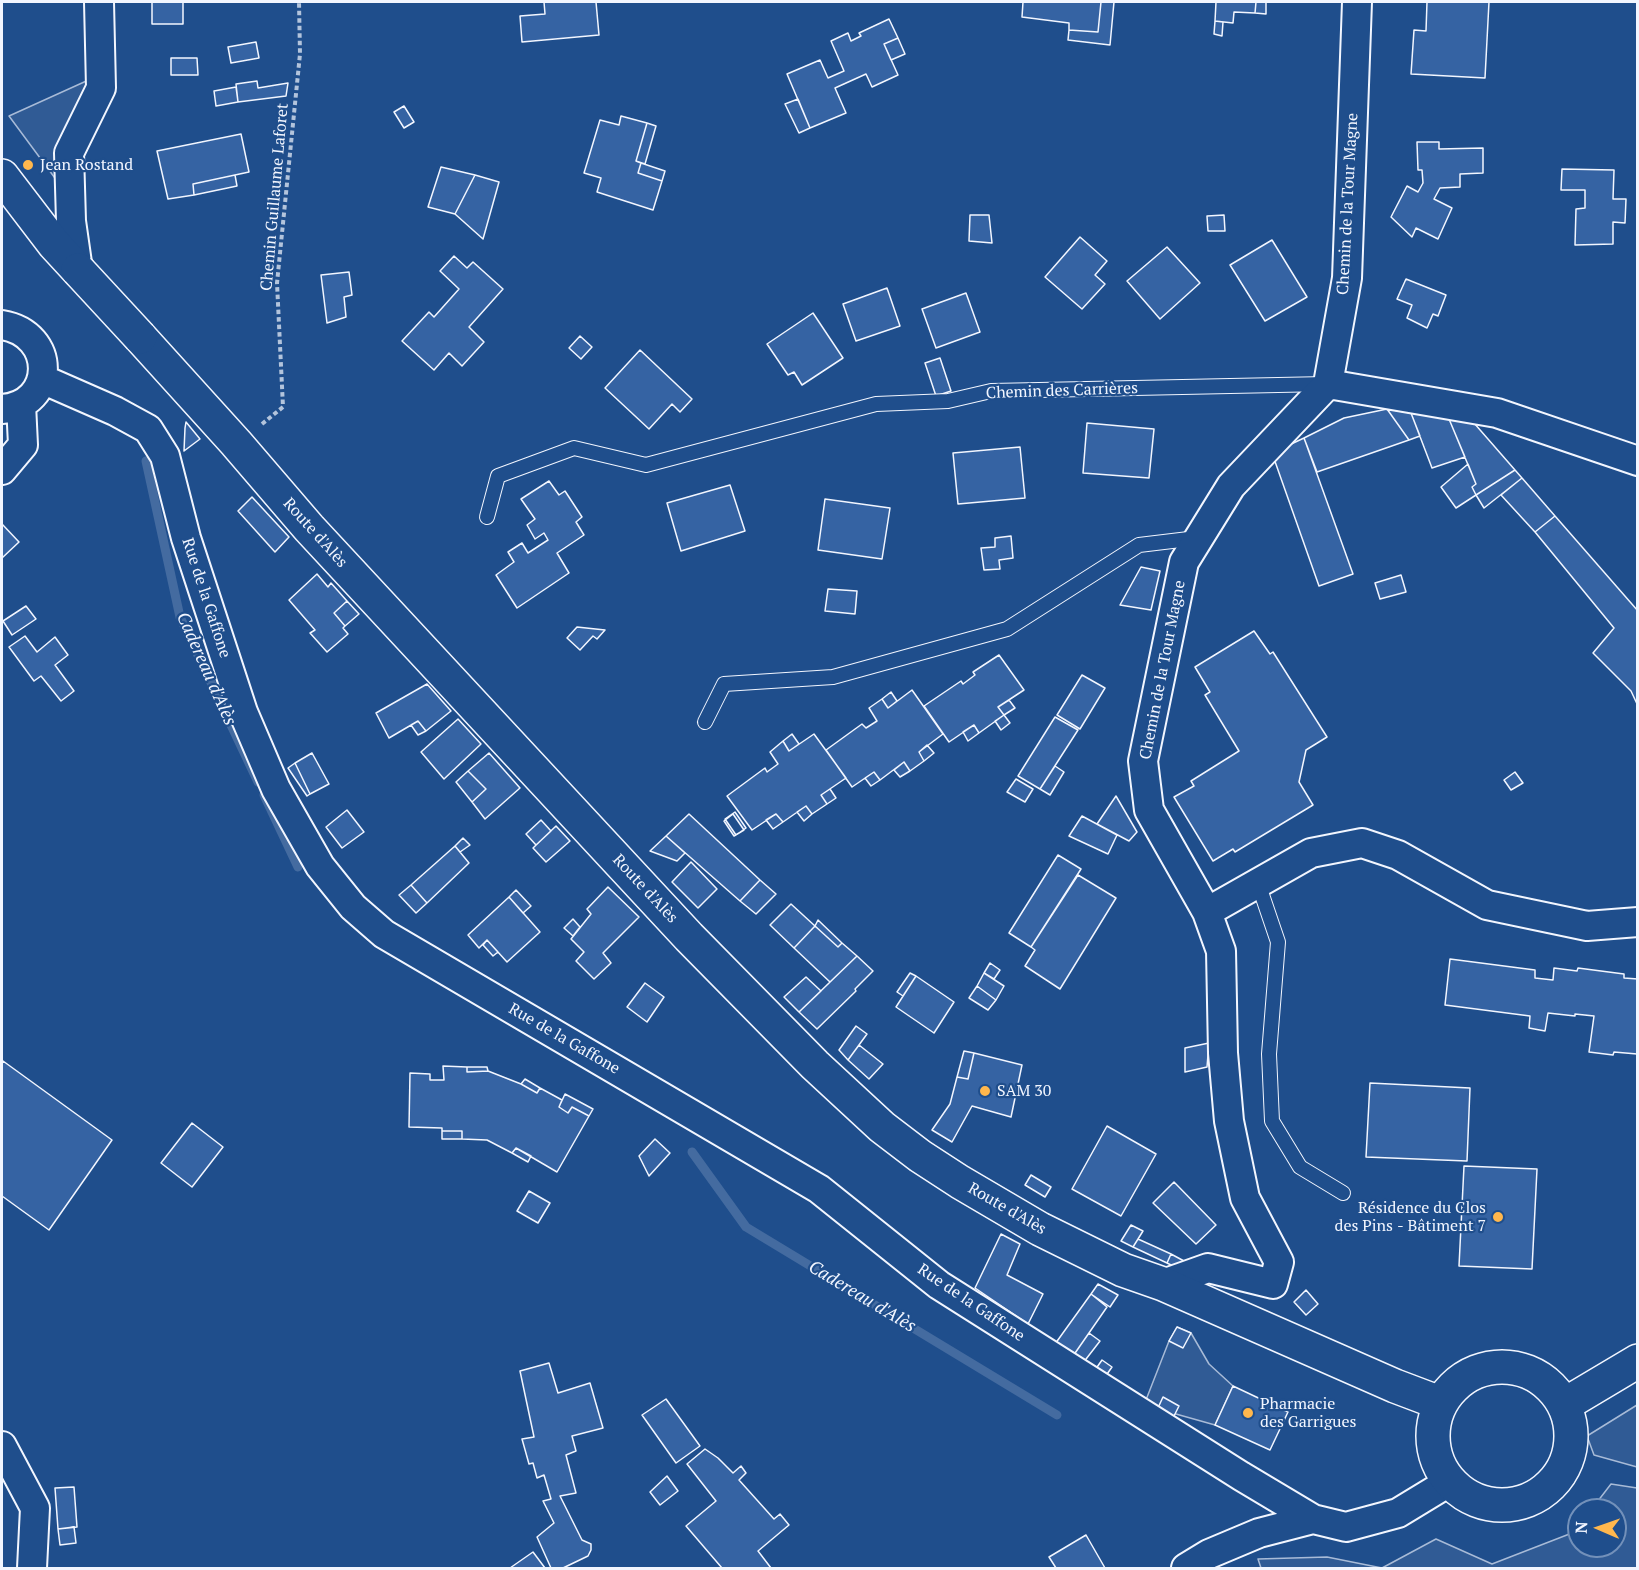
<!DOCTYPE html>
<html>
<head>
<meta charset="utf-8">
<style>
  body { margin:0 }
  #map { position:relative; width:1639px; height:1570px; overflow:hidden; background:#1f4e8c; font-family:"PT Serif",serif }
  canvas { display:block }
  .frame { position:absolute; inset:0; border:3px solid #f2f6ff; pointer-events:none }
  .north { position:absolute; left:1567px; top:1498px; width:60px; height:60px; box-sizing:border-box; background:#1f4e8c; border:2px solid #7391ba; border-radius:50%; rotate:272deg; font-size:16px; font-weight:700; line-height:24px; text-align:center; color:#f2f6ff }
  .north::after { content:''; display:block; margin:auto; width:21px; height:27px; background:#ffb74d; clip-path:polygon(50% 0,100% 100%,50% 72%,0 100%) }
</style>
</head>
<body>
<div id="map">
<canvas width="1639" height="1570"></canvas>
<div class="frame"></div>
<div class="north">N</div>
</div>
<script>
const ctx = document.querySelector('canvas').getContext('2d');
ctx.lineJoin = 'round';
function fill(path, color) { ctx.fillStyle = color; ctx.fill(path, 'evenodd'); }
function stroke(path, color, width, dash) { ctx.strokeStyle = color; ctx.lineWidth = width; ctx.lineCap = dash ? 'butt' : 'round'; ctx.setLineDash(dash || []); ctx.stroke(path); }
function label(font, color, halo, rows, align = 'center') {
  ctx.font = font + ' "PT Serif",serif'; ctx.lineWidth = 4.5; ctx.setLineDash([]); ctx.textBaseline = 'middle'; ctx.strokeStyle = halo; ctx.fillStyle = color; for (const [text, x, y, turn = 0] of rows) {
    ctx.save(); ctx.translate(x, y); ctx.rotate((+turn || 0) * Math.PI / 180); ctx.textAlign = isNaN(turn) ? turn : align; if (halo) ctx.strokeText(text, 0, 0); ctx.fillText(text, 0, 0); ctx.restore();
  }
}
const built = new Path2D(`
  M93,78L63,189L9,116Z
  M1177,1327L1191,1333L1209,1364L1233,1386L1215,1425L1144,1405L1169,1341Z
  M1637,1405V1467L1594,1455L1587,1436Z
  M1611,1484L1637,1488V1568H1382L1436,1539L1492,1564L1572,1533L1579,1525V1546H1615V1510H1591Z
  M1327,1557L1382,1568H1261L1258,1559Z`);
fill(built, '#305b95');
stroke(built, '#a8bbd7', 1.5);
stroke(new Path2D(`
  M146,461L180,617L258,782
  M264,795L298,867
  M692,1152L746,1227L1057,1415`), '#446ba0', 9);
const building = new Path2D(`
  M152,2H183V24H152Z
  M544,2H596L599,35L522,42L520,16L545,14Z
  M1023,2H1101L1098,32L1069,30V23L1022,17Z
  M1101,2H1114L1110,45L1068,40L1069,30L1098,32Z
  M1216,2H1256L1255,13L1234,12L1233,23L1215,21Z
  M1256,2H1266V14L1255,13Z
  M1427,2H1489L1485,78L1411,74L1414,30L1426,31Z
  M889,19L898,38L884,44L898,75L872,87L866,74L835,88L846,113L810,128L787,74L820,60L828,78L844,71L831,41L848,33L851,41L861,36L859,33Z
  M1215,21L1223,22L1222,36L1214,34Z
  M898,38L905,54L891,60L884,44Z
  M256,42L259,58L231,63L228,47Z
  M171,58H197L198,75H171Z
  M257,81L258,88L288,83L286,96L238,102L236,84Z
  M236,87L238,102L216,106L214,91Z
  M798,99L810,128L799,133L785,104Z
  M404,106L414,122L404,128L394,112Z
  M621,116L647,123L636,161L641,163L638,173L662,181L653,210L597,192L601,178L584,173L600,120L619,125Z
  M647,123L656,126L645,164L636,161Z
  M241,134L249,172L193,184L194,195L168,199L157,151Z
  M1417,142H1439V149L1483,148V173L1460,174V187L1440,188L1434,199L1452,208L1438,239L1416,228L1412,237L1391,217L1407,186L1418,192L1423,183L1422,170H1418Z
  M641,163L665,171L662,181L638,173Z
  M441,167L475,175L455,214L428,207Z
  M1562,169L1614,170L1613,199H1626L1625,223L1613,222V244L1575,245L1576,209L1585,208V190H1561Z
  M235,175L237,186L194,195L193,184Z
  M475,175L499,182L483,239L455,214Z
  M970,215H989L992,243L969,241Z
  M1224,215L1225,231H1208L1207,216Z
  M1080,237L1107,261L1095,275L1105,284L1082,309L1045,277Z
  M1272,240L1307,297L1265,321L1230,265Z
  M1167,247L1200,283L1160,319L1127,281Z
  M454,256L467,268L473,262L503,289L469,327L484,342L462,366L449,353L434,370L402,341L429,312L434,317L459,289L440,271Z
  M349,272L352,295L344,297L346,317L327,323L321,275Z
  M1406,279L1446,295L1438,316L1433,314L1427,328L1407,318L1412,305L1397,299Z
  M887,288L900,326L856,341L843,304Z
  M966,293L980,332L936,348L922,309Z
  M813,313L843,358L802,385L794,372L788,375L767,344Z
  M580,336L592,347L581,359L569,348Z
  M640,350L692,399L680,412L672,404L649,429L605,388Z
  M940,358L951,391L936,396L925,363Z
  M1387,409L1411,413L1420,436L1409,440Z
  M1387,409L1409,440L1317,472L1304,438L1344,418Z
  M1411,413L1449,419L1465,457L1432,468Z
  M1449,419L1474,423L1515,470L1476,495L1472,487L1476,484Z
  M186,422L200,439L184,451L185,428Z
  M1087,423L1154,429L1149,478L1083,473Z
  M1304,438L1353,574L1319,586L1272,453Z
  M1020,447L1025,498L958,504L953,453Z
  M1468,464L1476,484L1472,487L1476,495L1456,508L1441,487Z
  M1515,470L1522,478L1484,508L1476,495Z
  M1522,478L1555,516L1535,532L1501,495Z
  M549,481L559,495L565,491L582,517L576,522L584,535L557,553L569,573L517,608L496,575L514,562L508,552L522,543L528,553L548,540L544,533L535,539L527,525L535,519L521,499Z
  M730,485L745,531L681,551L667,503Z
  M252,497L289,537L275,552L238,511Z
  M825,499L890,508L882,559L818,550Z
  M1555,516L1638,611V706L1631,691L1593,653L1614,628L1535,532Z
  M2,524L19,542L2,558Z
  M1011,536L1013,558L999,560L1000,569L984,570L981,548L995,547V538Z
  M1141,567L1160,571L1151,610L1120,605Z
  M317,574L328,587L331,583L347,601L334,613L345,626L343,628L348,634L327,652L310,633L315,630L289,600Z
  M1401,575L1406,592L1380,599L1375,583Z
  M828,589L857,591L855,614L825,611Z
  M347,601L359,614L345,626L334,613Z
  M26,606L36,619L12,635L3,621Z
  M577,627L605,630L597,639L593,636L580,650L567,638Z
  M1254,631L1270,654L1273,652L1327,737L1306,750L1299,782L1313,805L1235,852L1233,849L1213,861L1174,797L1194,786L1191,781L1239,751L1205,695L1210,692L1195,667Z
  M25,636L37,652L55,637L68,655L55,665L74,691L61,701L41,676L34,681L9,647Z
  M999,655L1024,690L998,707L1004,715L979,733L974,725L949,742L924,706L961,681L963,684L975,675L973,672Z
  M1082,675L1105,688L1080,729L1057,715Z
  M427,684L451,711L426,731L418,721L389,738L376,713Z
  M912,690L943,734L919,752L924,761L910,771L904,762L880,780L874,772L852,787L826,750L862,724L866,728L877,721L869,708L882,699L888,708Z
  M891,692L897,701L888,708L882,699Z
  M1009,700L1015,708L1004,715L998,707Z
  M1004,715L1010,723L1001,730L995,721Z
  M1055,717L1078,730L1040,789L1018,776Z
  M458,719L481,744L444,779L421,752Z
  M418,721L426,731L418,735L411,725Z
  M974,725L979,733L968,741L963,732Z
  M792,734L799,744L789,751L783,741Z
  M814,734L846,778L821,795L827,804L812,814L806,806L783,822L776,814L752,830L727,796L765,768L767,772L778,764L770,752L783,741L789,751Z
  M927,745L934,753L924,761L919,752Z
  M312,753L329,784L310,794L295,763Z
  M489,753L520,788L485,819L472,802L486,789L468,771Z
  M904,762L910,771L900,777L894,770Z
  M295,763L310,794L307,796L288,768Z
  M1055,766L1064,772L1050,795L1040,789Z
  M468,771L486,789L472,802L456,782Z
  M874,772L880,780L871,786L865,778Z
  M1515,772L1523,783L1511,790L1504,780Z
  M1016,779L1033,789L1025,802L1007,792Z
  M830,789L836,798L827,804L821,795Z
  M1116,796L1137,832L1129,841L1097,824Z
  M806,806L812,814L804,821L797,812Z
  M347,810L364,832L342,848L326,827Z
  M735,812L746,828L736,835L725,819Z
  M689,814L760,880L740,901L666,836Z
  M733,814L744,830L734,836L724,821Z
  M776,814L783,822L773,829L766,820Z
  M1082,816L1117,835L1108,854L1069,836Z
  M541,820L551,831L536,845L526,834Z
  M556,826L570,841L546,862L533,848Z
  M666,836L685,853L677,861L650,851Z
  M463,838L470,845L460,852L455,846Z
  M455,846L469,863L427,903L411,885Z
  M1058,855L1081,869L1031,947L1009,933Z
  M691,862L717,889L698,908L672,882Z
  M1078,875L1116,898L1060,989L1025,966L1035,950L1031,947Z
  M760,880L776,894L756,914L740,901Z
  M411,885L427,903L416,913L399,895Z
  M608,887L639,917L603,953L611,963L594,979L576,961L584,952L571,939L591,914L587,909Z
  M516,890L531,906L523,913L509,897Z
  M509,897L540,932L507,962L487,940L479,948L468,935Z
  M791,904L815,926L794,948L770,925Z
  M573,919L580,927L573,936L564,928Z
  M818,920L842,943L838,947L815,926Z
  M815,926L838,947L842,943L857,956L830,982L794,948Z
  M487,940L498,952L493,956L483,945Z
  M857,956L873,971L855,989L856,991L817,1029L799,1012Z
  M1450,959L1535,970V978L1553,980L1554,968L1577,971L1578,968L1624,974V978L1638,979L1637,1054L1614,1052L1613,1055L1589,1052L1594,1016L1575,1014V1016L1548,1013L1545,1031L1529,1028L1530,1016L1445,1005Z
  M990,963L1000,970L994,979L984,973Z
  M910,973L916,976L903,996L897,992Z
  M984,973L1004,986L996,1000L977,986Z
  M916,976L954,1002L934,1033L896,1007Z
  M806,977L821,991L799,1012L784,997Z
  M645,983L664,997L647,1022L627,1007Z
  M977,986L996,1000L988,1010L969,998Z
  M856,1026L867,1034L848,1060L839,1050Z
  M1209,1043L1207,1067L1185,1072V1048Z
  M859,1045L883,1064L869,1079L848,1060Z
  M964,1051L974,1053L968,1079L957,1077Z
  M974,1053L1022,1065L1011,1117L972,1106L952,1142L932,1130L950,1104L957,1077L968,1079Z
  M3,1061L112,1140L49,1230L2,1196V1064Z
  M443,1066L467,1067V1072L488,1071L521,1084L537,1093L540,1088L562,1100L559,1107L568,1113L572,1107L589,1116L557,1172L516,1148L512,1153L487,1140L462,1139V1131H442V1128L409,1127L410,1073L430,1074V1080H444Z
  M467,1067H487L488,1071L467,1072Z
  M525,1079L540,1088L537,1093L521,1084Z
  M1370,1083L1470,1088L1467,1161L1366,1157Z
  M565,1094L593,1109L589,1116L572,1107L568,1113L559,1107Z
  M192,1123L223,1147L192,1187L161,1163Z
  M1107,1126L1156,1154L1121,1216L1072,1189Z
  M442,1131H462V1139H442Z
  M655,1139L670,1153L649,1176L639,1156Z
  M516,1148L531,1156L528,1162L512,1153Z
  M1464,1166L1537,1169L1532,1269L1459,1266Z
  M1031,1175L1051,1187L1045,1197L1025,1185Z
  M1174,1182L1216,1225L1196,1244L1153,1203Z
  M529,1191L550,1203L538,1223L517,1211Z
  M1131,1225L1143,1231L1133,1247L1121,1241Z
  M1001,1234L1020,1244L1007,1275L1043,1294L1028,1324L975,1288Z
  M1138,1239L1171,1254L1167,1263L1133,1247Z
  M1171,1254L1184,1261L1179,1269L1167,1263Z
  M1098,1284L1118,1295L1110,1307L1091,1294Z
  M1306,1290L1318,1304L1306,1315L1294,1302Z
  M1091,1294L1107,1307L1073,1356L1055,1344Z
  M1177,1327L1191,1333L1183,1348L1169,1341Z
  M1089,1333L1100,1341L1083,1363L1073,1356Z
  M1102,1360L1112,1367L1105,1377L1095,1370Z
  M549,1363L558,1393L590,1383L603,1428L572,1436L576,1451L566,1455L576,1493L560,1496L582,1540L591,1544V1550L588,1556L563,1568H551L537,1537L554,1523L543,1501L551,1499L544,1475L537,1478L533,1463L529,1464L522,1439L534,1437L520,1371Z
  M1233,1386L1288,1412L1270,1450L1215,1425Z
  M1163,1397L1179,1406L1173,1418L1157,1410Z
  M666,1399L700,1446L676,1463L642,1415Z
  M705,1449L718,1458L733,1473L741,1466L746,1473L739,1480L774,1519L780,1514L789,1525L758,1551L771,1568H722L686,1526L716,1501L687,1464Z
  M667,1476L678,1491L660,1505L650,1492Z
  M74,1487L77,1527L58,1529L55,1488Z
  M74,1527L76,1543L60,1545L58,1529Z
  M1086,1535L1105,1568H1056L1049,1557Z
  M533,1552L545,1568H510Z`);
fill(building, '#3563a3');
stroke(building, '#f2f6ff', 1.5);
const lane = new Path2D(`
  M487,517L498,476L574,448L646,465L876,404L948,401L991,391L1326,384
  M705,722L724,684L833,677L1007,629L1139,545L1197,538
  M1258,883L1278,942L1269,1054L1272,1121L1300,1167L1343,1193`);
const street = new Path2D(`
  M78,270L71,221L69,153L101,88L99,2
  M2,325C57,334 56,405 2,409
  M42,379L115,411L148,429L165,456L186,538L243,712L276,789L320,866L353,907L384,934L819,1189L939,1285L1241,1476L1313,1519
  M1328,384L1497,413L1638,461
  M2,470L23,445L21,404
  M1207,912L1311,853L1362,843L1398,855L1487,905L1587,926L1638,922
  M1163,1284L1208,1268L1273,1284L1279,1262L1245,1198L1229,1121L1223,1053L1221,951L1207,912L1149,810L1143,761L1184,562L1231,486L1328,384L1347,278L1357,2
  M2,1446L35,1508L32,1568
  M1186,1568L1209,1554L1259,1533L1313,1519L1346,1527L1398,1513L1449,1482`);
const secondary = new Path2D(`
  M2,176L54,244L78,270
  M140,337L236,443L309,528L689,937L815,1065L882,1127L920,1156L960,1182L1040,1229L1123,1270L1163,1284L1395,1386L1440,1403
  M1433 1436a69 69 0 1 1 138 0a69 69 0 1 1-138 0Z
  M1564,1405L1638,1361`);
stroke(lane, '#f2f6ff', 16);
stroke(street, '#f2f6ff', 32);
stroke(secondary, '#f2f6ff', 36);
stroke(new Path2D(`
  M262,424L283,407L277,283L300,54L299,2`), '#b3c4dc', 4, [4.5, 3]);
stroke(lane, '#1f4e8c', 14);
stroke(street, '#1f4e8c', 28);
stroke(secondary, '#1f4e8c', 33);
const secondaryBridge = new Path2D(`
  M78,270L140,337`);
stroke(secondaryBridge, '#f2f6ff', 36, []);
stroke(secondaryBridge, '#1f4e8c', 33);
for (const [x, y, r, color] of [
  [28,165,6,"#ffb74d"],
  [985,1091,6,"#ffb74d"],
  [1498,1217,6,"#ffb74d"],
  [1248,1413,6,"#ffb74d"]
]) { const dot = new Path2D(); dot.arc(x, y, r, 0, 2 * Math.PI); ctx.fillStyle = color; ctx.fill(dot); stroke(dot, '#1f4e8c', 2); }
label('16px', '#f2f6ff', '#1f4e8c', [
  ["Jean Rostand",40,165],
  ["SAM 30",997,1091],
  ["Résidence du Clos",1486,1208,"right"],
  ["des Pins - Bâtiment 7",1486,1226,"right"],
  ["Pharmacie",1260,1404],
  ["des Garrigues",1260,1422]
], 'left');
label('16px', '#f2f6ff', '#1f4e8c', [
  ["Chemin Guillaume Laforet",275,197,-85],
  ["Chemin de la Tour Magne",1348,204,-87],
  ["Chemin des Carrières",1062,391,-2],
  ["Route d'Alès",315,533,48],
  ["Rue de la Gaffone",206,598,72],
  ["Chemin de la Tour Magne",1163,670,-79],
  ["Route d'Alès",645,889,47],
  ["Rue de la Gaffone",564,1039,30],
  ["Route d'Alès",1007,1209,30],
  ["Rue de la Gaffone",971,1303,34]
]);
label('italic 18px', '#f2f6ff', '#1f4e8c', [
  ["Cadereau d'Alès",206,669,66],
  ["Cadereau d'Alès",862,1297,31]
]);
</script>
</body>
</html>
